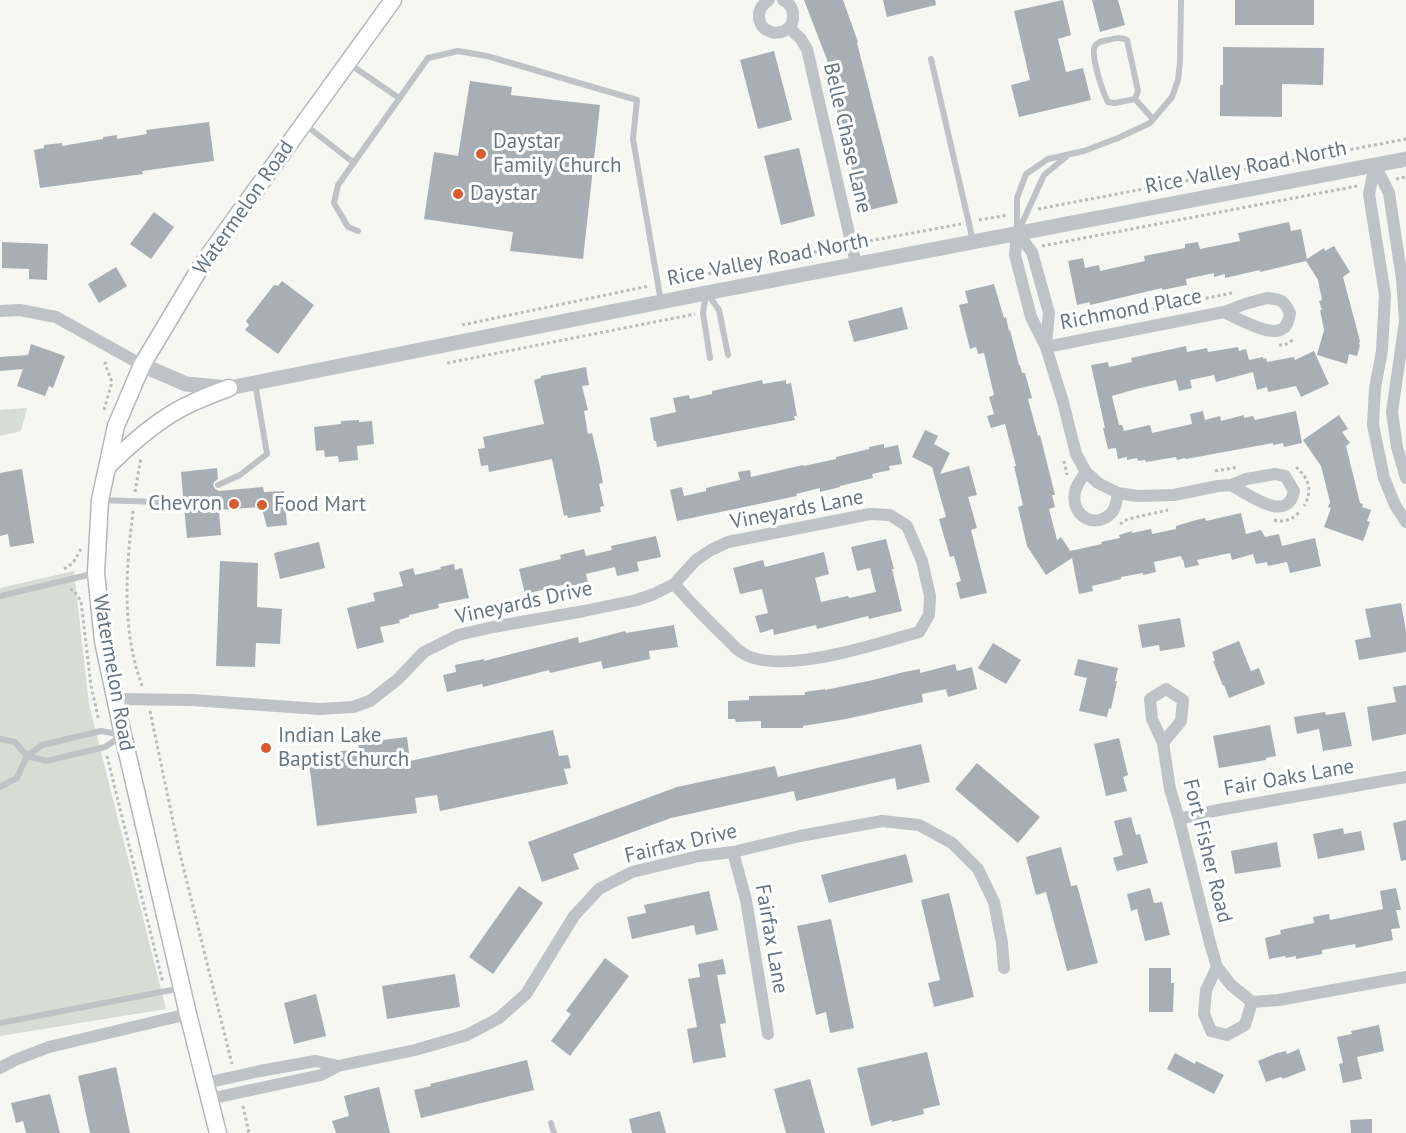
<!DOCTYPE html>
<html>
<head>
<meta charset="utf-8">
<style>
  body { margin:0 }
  canvas { display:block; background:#f6f6f2 }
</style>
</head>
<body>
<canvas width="1406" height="1133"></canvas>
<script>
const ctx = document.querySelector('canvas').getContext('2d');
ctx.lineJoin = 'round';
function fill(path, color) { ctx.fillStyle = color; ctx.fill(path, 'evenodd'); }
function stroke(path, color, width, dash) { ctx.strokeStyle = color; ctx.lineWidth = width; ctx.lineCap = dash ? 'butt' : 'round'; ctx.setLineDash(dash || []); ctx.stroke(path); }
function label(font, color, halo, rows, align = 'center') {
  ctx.font = font + ' "PT Sans",sans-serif'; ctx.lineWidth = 6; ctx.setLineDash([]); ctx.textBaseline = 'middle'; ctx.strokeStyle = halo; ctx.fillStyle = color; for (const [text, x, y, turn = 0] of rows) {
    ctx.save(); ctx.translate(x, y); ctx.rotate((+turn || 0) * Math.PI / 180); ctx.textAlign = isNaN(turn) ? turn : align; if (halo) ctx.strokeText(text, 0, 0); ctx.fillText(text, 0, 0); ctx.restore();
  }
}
fill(new Path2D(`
  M27,408L21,431L0,436V410Z
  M74,571L89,704L166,1009L0,1036V588Z`), '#d7dcd4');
fill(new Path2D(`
  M804,0H843L858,42L857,43L898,203L862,212L826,65H829Z
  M883,0H935L936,5L887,17Z
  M1063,0L1071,35L1058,39L1066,72L1083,68L1091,100L1019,117L1011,85L1030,80L1014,11Z
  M1092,0H1118L1125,25L1100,32Z
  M1235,0H1314V25H1235Z
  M1223,47L1324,48L1323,85L1282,84V117L1220,116V85H1223Z
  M774,51L792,120L758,129L740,60Z
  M470,81L512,87L511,95L600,105L583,259L510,251L513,232L424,219L434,152L458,156Z
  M209,122L214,161L142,171L143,174L40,188L34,150L44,148V145L62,143V146L103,139V137L117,135V139L147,134L146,130Z
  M799,148L815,216L781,225L764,156Z
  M154,212L174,227L151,259L130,244Z
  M1289,222L1291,231L1301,229L1307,259L1324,248L1325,251L1334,246L1350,272L1343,277L1360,341L1359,344L1360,345L1357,356L1349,354L1347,364L1317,355L1324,330L1320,310H1322L1319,301L1322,300L1318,280L1306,261L1260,272V270L1225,278V274L1214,277V273L1186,279L1187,285L1162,290V288L1090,305V302L1077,305L1068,261L1083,258L1085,268L1099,265L1100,271L1145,261L1144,256L1185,248V244L1198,242L1200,249L1240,241L1238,233Z
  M2,242L48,244L47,280L29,279V269L2,268Z
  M116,267L127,286L99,303L88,284Z
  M282,281L314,305L278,354L245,330L249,325L246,321L274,285L278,286Z
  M994,284L1004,318L1006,317L1009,331L1010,330L1019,365H1020L1022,373H1025L1032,398L1028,399L1038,436L1040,435L1055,495H1052L1055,507L1049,509L1057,540L1061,537L1071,552L1070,551L1102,544L1101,542L1120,538L1119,535L1132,531V533L1151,529L1152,534L1176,529V526L1196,520L1205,518L1206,521L1241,513L1246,534L1261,530L1265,537L1279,534L1282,546L1315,538L1321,566L1290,573L1287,562L1268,566L1267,562L1256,564L1253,554L1232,560L1230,553L1197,560L1199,565L1185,568L1183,559L1182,560L1181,556L1154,562L1156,572L1143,575V573L1121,577V579L1092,586L1093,591L1079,594L1072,558L1046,575L1027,546L1018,507L1023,505L1014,466H1016L1005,424L991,428L987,416L994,414L989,397L994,395L984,353L978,354L976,347L970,349L959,305L968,303L965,291Z
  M902,307L908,329L854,342L848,321Z
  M31,344L65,356L53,388L49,386L45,396L17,386L23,369L0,371V357L28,355Z
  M1186,346L1187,352L1207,348L1208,352L1238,347L1239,351L1246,349L1249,360L1263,357V359L1266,358L1267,362L1294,357L1295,360L1314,351L1329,384L1301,397L1296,386L1268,392L1267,387L1257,390L1253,372L1216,382L1214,375L1190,380L1192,388L1179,391L1176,380L1136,389L1112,396L1119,425H1122L1124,431L1150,425L1152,433L1192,424L1190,414L1203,411L1205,420L1220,416L1221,421L1244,415V418L1253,416L1255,420L1296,411L1302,443L1284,447L1283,443L1273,445V443L1186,459L1185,458L1177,460L1176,457L1146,462L1145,460L1138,461L1137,458L1127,460V457L1118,459L1116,448L1108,449L1103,428H1105L1091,365L1108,362L1109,367L1132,362L1131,358Z
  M586,367L589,385L582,386L588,410L584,411L588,434L592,433L600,467L603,483L599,484L604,506L600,507L601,512L568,518L567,515L564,516L552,459L489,472L488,465L481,466L478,449L485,448L483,437L544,424L534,380L541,378V376Z
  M762,380L763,384L786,380V384L791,383L797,416H794L795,420L657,447L656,441H654L650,418L676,412L673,398L689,395L690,399L712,394V391Z
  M1339,415L1348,429L1342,432L1350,443L1346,446L1360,503L1363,504L1362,507L1371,510L1367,521L1370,522L1363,541L1324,527L1331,508L1328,507L1330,502L1321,466L1303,440Z
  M359,420V422L372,421L374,444L357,446L358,460L339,462L338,456L325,457L324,450L316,451L314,427L341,424V421Z
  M925,430L938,436L934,444L950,453L940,474L969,466L977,495L968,497L977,528L971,530L987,593L960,599L956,583L961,581L954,556L950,557L939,519L946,517L932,467L912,457Z
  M884,444V448L898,445L902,464L889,466L890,470L872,474L873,478L840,486V487L820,492V488L796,494L797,496L677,521L670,490L682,487L684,496L706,491V488L740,480L738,472L750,470L751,477L803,465L804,466L836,459V457L869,449V447Z
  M217,468L218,479L214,482L213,485L215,489L219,491L263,487L264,492L284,491L287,525L267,527L260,502V507L219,510L221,535L187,538L184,506L188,504L189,500L187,497L183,496L181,472Z
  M22,469L34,543L10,547L8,534L0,536V473Z
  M656,536L661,557L637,562L639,571L617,576L615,567L586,574L588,582L568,587L567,584L525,594L519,569L561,559L560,555L584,549L586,556L612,550L611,546Z
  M886,539L894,569H892L902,611L869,619L868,616L817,629L816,625L774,635L773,629L760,633L755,616L768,613L762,589L740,594L733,568L763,560L765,567L824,552L829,574L815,578L821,602L848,596L849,598L876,592L870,568L857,571L851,547Z
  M319,542L325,568L280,579L274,553Z
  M220,561L258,563L257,607L282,609L280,644L256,643L255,667L216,666Z
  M454,564L455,570L462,568L469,598L438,604L439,608L409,615V617L399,620L400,623L380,627L384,642L357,649L347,608L375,601L373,593L403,586L399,572L413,568L415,575L441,569L440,567Z
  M1401,603L1406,631V652L1359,660L1355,640L1371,637L1365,609Z
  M1180,618L1185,647L1160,651L1159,645L1142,648L1138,625Z
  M674,625L678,647L649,651L650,659L603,669L601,661L550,673L549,670L483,687L482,684L447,692L443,675L456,672L455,665L484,659V661L578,637L579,643L625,631L626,633Z
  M1239,641L1251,671L1259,668L1265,684L1229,698L1224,685L1223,686L1213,661H1215L1212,652Z
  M993,643L1021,660L1006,684L978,668Z
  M1078,659L1118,668L1115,681H1117L1113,700L1111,709L1109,708L1107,717L1079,711L1087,678L1074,675Z
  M955,664L957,671L972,667L977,689L948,697L946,689L922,694L923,702L846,719L803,726V728H761V721L736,722L735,719H728V701L749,700V696L805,695V692L825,689V690L873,680L904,672L920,669V673Z
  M1406,685V734L1372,741L1367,707L1396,702L1393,687Z
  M1325,712L1326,715L1345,712L1352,746L1323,751L1319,729L1297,734L1294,717Z
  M1270,725L1276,756L1266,758V760L1219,768L1213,736Z
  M553,730L559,756L568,755L571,768L564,769L568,784L440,811L437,795L415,798L417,813L317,826L308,755L359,749L358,743L407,737L410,761Z
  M1119,738L1128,775L1123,777L1127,791L1106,796L1094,744Z
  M921,744L930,782L897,790L895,778L796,801L794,791L671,818L573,854L579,869L542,882L528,842L677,787L775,766L778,777Z
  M977,763L1040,817L1018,843L955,789Z
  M1131,817L1136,835L1140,834L1148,863L1117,871L1113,858L1123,855L1114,821Z
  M1406,820V860L1401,861L1393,823Z
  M1343,828L1344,834L1361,831L1365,850L1318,859L1313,834Z
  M1277,842L1281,867L1235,874L1231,851Z
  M1061,847L1071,886L1077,885L1098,963L1067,971L1046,892L1036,895L1026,857Z
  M906,854L913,882L829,903L821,875Z
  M519,886L543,903L493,974L469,957Z
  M1150,888L1154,903L1162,902L1170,935L1145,941L1137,909L1131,911L1127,894Z
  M1396,888L1401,910H1396L1400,928L1391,929L1393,940L1356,948L1355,944L1322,950V954L1296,959V956L1286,958L1285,956L1269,959L1265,938L1281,934L1280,930L1314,923L1313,917L1329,914L1330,920L1383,909L1380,891Z
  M709,891L718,930L696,935L694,925L632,939L627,917L646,913L644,905Z
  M949,893L974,997L934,1007L928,983L940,980L921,900Z
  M831,919L854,1028L830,1033L826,1012L816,1015L797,926Z
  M605,958L629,976L570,1056L551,1041L571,1014L566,1011Z
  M723,959L726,974L717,975L726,1023L720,1024L726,1057L693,1063L687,1029L697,1027L688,979L700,977L698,964Z
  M1149,968H1171V983H1174L1173,1012H1149Z
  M455,974L460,1007L387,1019L382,986Z
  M316,994L326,1036L294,1044L284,1003Z
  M1379,1025L1384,1051L1357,1057L1362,1079L1343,1083L1339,1064L1343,1063L1337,1037L1352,1034L1351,1031Z
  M1299,1049L1306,1070L1283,1079L1281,1077L1266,1082L1258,1061L1277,1053L1286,1051L1287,1054Z
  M927,1052L940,1105L923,1109L924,1114L892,1122V1120L871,1126L857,1068Z
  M1175,1053L1195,1064L1196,1061L1224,1075L1214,1094L1167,1069Z
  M527,1060L534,1090L421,1118L414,1090L431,1086L430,1084Z
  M116,1067L130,1133H90L78,1076Z
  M810,1079L825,1133H786L774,1089Z
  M379,1087L390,1133H336L332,1121L349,1116L344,1096Z
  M50,1094L60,1133H26L23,1121L16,1123L11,1103Z
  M660,1111L666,1133H632L629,1119Z
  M1372,1119V1133H1351L1350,1120Z`), '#a8afb4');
const secondary = new Path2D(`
  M107,467C133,442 160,417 194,402C205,397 218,392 229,388
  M218,1133L188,1014L123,735L103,641L96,573L100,500L116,426L142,365L203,263L393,0`);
stroke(secondary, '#b4b8bc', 19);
stroke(new Path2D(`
  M1396,179L1406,177
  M1038,209L1406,139
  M979,220L1008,215
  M864,242L961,224
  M1042,246L1357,186
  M667,282L840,247
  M462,325L649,286
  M1100,325L1099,320L1232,293
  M1279,345H1285L1294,339
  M447,363L695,314
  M104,410L112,382L105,364L107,360
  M1064,461L1067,475
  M1296,467C1309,479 1313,490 1304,506
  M1215,471L1238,467
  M135,492L141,457
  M133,511C126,569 121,632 143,688
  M1274,520C1284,523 1294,519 1300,511
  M1120,524L1128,519L1168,510
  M64,569L73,563L81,549
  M70,589L74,591L81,601L91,686L99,721
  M150,711L179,850L232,1064
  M107,756L163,983
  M243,1106L249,1133`), '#b9bcbe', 3, [3, 3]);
stroke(new Path2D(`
  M931,59L973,241
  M348,63L399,98
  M1135,99L1138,91L1127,40C1120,37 1116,38 1108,40C1104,41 1098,41 1095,46C1090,55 1103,93 1108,102L1115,103L1135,99L1153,119
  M304,124L354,163
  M1019,230L1044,175L1066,157
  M358,231L348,227L334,203L338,185L428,58L458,51L487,56L637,100L633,139L661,302
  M1017,232V198L1026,174L1048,159L1084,151L1118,138L1150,123L1172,97L1178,80L1180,62L1181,0
  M707,293L719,310L728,355
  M706,294L703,313L710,358
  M218,485L240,475L267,454L255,383
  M100,500L159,502L184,501
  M0,596L96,573
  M0,739L15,742L27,756L46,761L105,747L123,735L101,731L42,745L27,756L17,778L0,787
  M0,1023L182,988
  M551,1123L554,1133`), '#bfc3c6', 6);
stroke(new Path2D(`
  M769,0C763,4 759,8 759,15C758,39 795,38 793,15C793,8 789,3 783,0
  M789,28L800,38L807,49L856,264
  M1375,165L1369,194L1385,295L1382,351L1375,388L1373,425L1384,478L1395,505L1406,522
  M1375,165L1389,193L1402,279L1405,321L1392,412L1397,447L1406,478
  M1017,233L1015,255L1031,317L1046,347L1063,402L1076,454L1086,472L1098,483L1118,493L1137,496L1174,495L1218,486L1231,485
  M1017,233L1032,252L1049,313L1046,345
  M1267,298C1280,299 1284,300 1290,313C1289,319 1288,326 1282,329C1270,337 1237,318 1224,312L1245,304Z
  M0,311L20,310L56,317L142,365
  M1046,347L1224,312
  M1086,472C1082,478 1076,485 1075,492C1070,517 1097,531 1113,511C1116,506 1117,499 1118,493
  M1275,474L1285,476L1294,491C1288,525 1248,494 1231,485L1246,479Z
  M1166,689L1183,700L1181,721L1163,743L1152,719L1150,699Z
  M115,699L192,700L319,709L353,707L370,701L398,679L424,652L458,635L493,627L584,611L637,600L654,594L674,584L696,560L711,550L728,542L870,514L890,515L907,526L922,561L930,596L929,615L919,632C879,643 777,678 741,652C736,649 732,644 728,640C709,622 691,603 674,584
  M1163,743L1170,789L1179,819L1210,943L1217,967L1206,990L1204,1014L1211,1031L1227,1035L1245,1025L1252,1002
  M1179,819L1213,811L1406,777
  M733,852L746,900L768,1034
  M1217,967L1231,985L1252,1002
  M1252,1002L1279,1000L1406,977
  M0,1068L15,1060L49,1047L188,1014
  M206,1083L260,1071L316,1061L338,1066L415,1050L467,1035L499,1018L526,994L574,916L599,889L632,872L699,856L733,852L800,836L882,821L919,825L952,843L978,869L994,902L1002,943L1004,968
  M209,1099L321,1075L338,1066`), '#bfc3c6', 12);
stroke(new Path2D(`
  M142,365L186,384L229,388L706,293L1406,159`), '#bfc3c6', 15);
stroke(secondary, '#fff', 16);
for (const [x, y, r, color] of [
  [481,154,6,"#d85c30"],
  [458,194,6,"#d85c30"],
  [234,504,6,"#d85c30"],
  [262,505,6,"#d85c30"],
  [266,748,6,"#d85c30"]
]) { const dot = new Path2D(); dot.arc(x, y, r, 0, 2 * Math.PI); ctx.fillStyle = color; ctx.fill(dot); stroke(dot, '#fff', 2); }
label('21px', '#677582', '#fff', [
  ["Belle Chase Lane",847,138,77],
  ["Rice Valley Road North",1246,168,-11],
  ["Watermelon Road",244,208,-55],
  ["Rice Valley Road North",768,260,-11],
  ["Richmond Place",1131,310,-11],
  ["Vineyards Lane",797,510,-11],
  ["Vineyards Drive",524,603,-12],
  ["Watermelon Road",113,673,80],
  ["Fair Oaks Lane",1289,778,-10],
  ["Fairfax Drive",681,844,-13],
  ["Fort Fisher Road",1207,851,76],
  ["Fairfax Lane",771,939,80]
]);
label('21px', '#677582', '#fff', [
  ["Daystar",493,142],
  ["Family Church",493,166],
  ["Daystar",470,194],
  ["Chevron",222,504,"right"],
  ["Food Mart",274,505],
  ["Indian Lake",278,736],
  ["Baptist Church",278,760]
], 'left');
</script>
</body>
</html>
